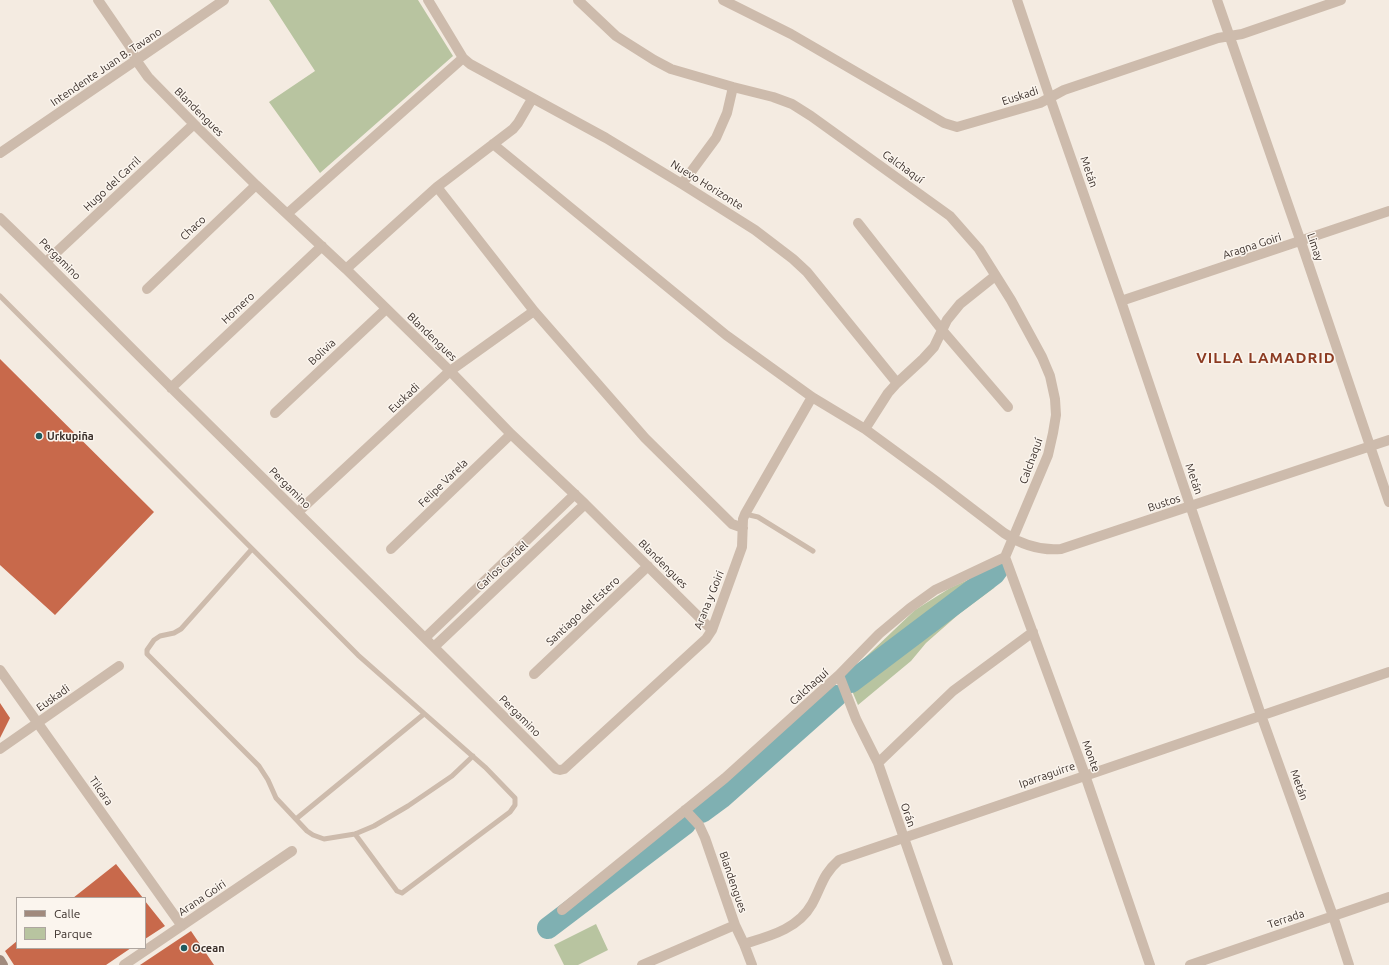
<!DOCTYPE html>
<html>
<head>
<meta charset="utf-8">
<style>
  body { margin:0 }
  #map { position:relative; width:1389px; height:965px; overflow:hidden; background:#f4ebe1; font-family:Ubuntu,sans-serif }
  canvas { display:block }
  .legend { position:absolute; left:16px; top:897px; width:130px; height:52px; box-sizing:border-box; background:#fbf5ee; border:1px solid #aea6a0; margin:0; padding:5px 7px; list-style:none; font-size:12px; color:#3b302b }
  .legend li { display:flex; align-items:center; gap:8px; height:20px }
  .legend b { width:20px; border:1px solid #aea6a0 }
</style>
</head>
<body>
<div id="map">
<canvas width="1389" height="965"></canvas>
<ul class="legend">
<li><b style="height:5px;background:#a18a7d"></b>Calle</li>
<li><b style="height:11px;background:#b8c4a0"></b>Parque</li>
</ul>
</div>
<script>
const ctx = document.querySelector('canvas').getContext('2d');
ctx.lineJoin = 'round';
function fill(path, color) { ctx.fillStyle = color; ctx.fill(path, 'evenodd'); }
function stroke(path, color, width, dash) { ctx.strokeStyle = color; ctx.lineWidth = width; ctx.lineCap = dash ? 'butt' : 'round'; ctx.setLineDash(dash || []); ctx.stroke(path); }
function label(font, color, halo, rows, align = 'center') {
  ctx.font = font + ' Ubuntu,sans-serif'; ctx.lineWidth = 3; ctx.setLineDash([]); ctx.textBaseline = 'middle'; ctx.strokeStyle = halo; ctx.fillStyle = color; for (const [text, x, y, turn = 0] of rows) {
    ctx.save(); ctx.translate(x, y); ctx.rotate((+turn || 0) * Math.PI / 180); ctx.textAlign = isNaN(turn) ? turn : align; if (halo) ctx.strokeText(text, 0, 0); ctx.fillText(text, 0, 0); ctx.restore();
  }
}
fill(new Path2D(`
  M269,0H418L453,56L320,173L269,102L315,71Z
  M994,568L1002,572L994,588L959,614L926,643L911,661L858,705L847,679L852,670L915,610L950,588Z
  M596,924L608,950L578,965H564L554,945Z`), '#b8c4a0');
stroke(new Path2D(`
  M851,682L994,574L999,567
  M702,812L721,798L836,696
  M548,928L685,824`), '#7fb0b2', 22);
fill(new Path2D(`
  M0,359L154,512L55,615L0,565Z
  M0,703L10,718L0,738Z
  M116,864L143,898H73Z
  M145,901L165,926L145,939Z
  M191,931L214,965H140Z
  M17,941V948H131L106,965H14L5,951Z`), '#c8694b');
stroke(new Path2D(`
  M0,296L358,655L485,767L515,798V805L510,812L402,893L397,891L355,834
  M745,514L758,517L813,551
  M252,549L181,629L174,633L160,636L154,640L147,650V654L259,766L268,780L276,798L307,831L313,835L324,839L355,834L374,826L408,806L452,776L473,756
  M296,819L424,714`), '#cdbbac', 5);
stroke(new Path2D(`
  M98,0L131,48L136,60L148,77L194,124L256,185L346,269L450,371L511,434L585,504L712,630
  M428,0L463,58L470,64L606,138L682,184L755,230L793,259L807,272L897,383
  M723,0L791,34L944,123L957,127L1040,103L1064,90L1218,38L1242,34L1341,0
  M1017,0L1050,98L1121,301L1261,715L1333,916L1349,965
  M1217,0L1301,242L1389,502
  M493,144L726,335L812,397L865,429L936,481L1004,533C1022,545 1040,551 1061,549L1389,440
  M682,184L716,138L727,113L733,87
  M437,187L534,311L645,438L732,524L743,528
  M287,214L463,58
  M0,218C66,281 128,346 193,409C314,529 436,648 556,769L560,770L564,769L706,639L712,630L742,547L743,519L745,514L812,397
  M858,223L942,330L1008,407
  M46,262L194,124
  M346,269L437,187L513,129L518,123L532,99
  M147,289L256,185
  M1121,301L1389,211
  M171,388L322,246
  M275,413L386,309
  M865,429L888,393L897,383L923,359L934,347L947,320L960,304L995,276
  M298,512L450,371L534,311
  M391,549L511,434
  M1005,557L1085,775L1150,965
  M426,637L575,494
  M435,646L585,504
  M0,670L182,926
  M534,674L648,566
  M839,675L856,719L878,763L948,965
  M0,749L119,666
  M878,763L953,691L1033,632
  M685,810L699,825L705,838L735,925L744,944L752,965
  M562,910L725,778L839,675L879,634L910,608L935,590L1005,557L1048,455L1053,433L1056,415L1055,399L1050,376L1042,357L1011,300L979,249L950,216L811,116L792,104L773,97L733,87L671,69L654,60L616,36L578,0
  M744,944C770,936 798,929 812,904C822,886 822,875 839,860L1389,672
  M124,965L292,851
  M642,965L735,925
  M1190,965L1389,897`), '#cdbbac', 10);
stroke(new Path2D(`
  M0,153L224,0`), '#cdbbac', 10);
stroke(new Path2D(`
  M0,960L3,965`), '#a18a7d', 10);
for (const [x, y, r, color] of [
  [39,436,4,"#1f5a5e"],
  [184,948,4,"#1f5a5e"]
]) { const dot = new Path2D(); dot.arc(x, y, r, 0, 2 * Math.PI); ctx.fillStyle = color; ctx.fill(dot); stroke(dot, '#fbf5ee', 1.5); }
label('11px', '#3b302b', '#fbf5ee', [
  ["Intendente Juan B. Tavano",106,67,-34],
  ["Euskadi",1020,96,-18],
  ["Blandengues",199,112,45],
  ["Calchaquí",903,167,36],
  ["Metán",1089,172,71],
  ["Hugo del Carril",112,184,-43],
  ["Nuevo Horizonte",707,185,32],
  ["Chaco",193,228,-43],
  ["Aragna Goiri",1252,246,-18],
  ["Limay",1315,247,71],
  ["Pergamino",60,259,45],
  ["Homero",238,308,-43],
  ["Blandengues",432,337,44],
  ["Bolivia",322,352,-43],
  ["Euskadi",404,398,-43],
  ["Calchaquí",1031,461,-70],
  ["Metán",1194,479,71],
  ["Felipe Varela",443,483,-44],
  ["Pergamino",290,488,45],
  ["Bustos",1164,503,-18],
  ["Blandengues",663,564,45],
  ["Carlos Gardel",502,566,-43],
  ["Arana y Goiri",709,600,-68],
  ["Santiago del Estero",583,611,-43],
  ["Calchaquí",809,687,-42],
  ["Euskadi",53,698,-35],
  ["Pergamino",520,716,45],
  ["Monte",1091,756,70],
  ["Iparraguirre",1047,775,-19],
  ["Metán",1299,785,70],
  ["Tilcara",101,791,55],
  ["Orán",908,815,71],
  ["Blandengues",733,882,71],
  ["Arana Goiri",202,898,-34],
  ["Terrada",1286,919,-19]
]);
label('bold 11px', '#3b302b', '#fbf5ee', [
  ["Urkupiña",47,436],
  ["Ocean",192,948]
], 'left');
ctx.letterSpacing = '1px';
label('bold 15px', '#8c3b22', '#fbf5ee', [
  ["VILLA LAMADRID",1266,358]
]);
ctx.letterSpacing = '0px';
</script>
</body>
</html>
